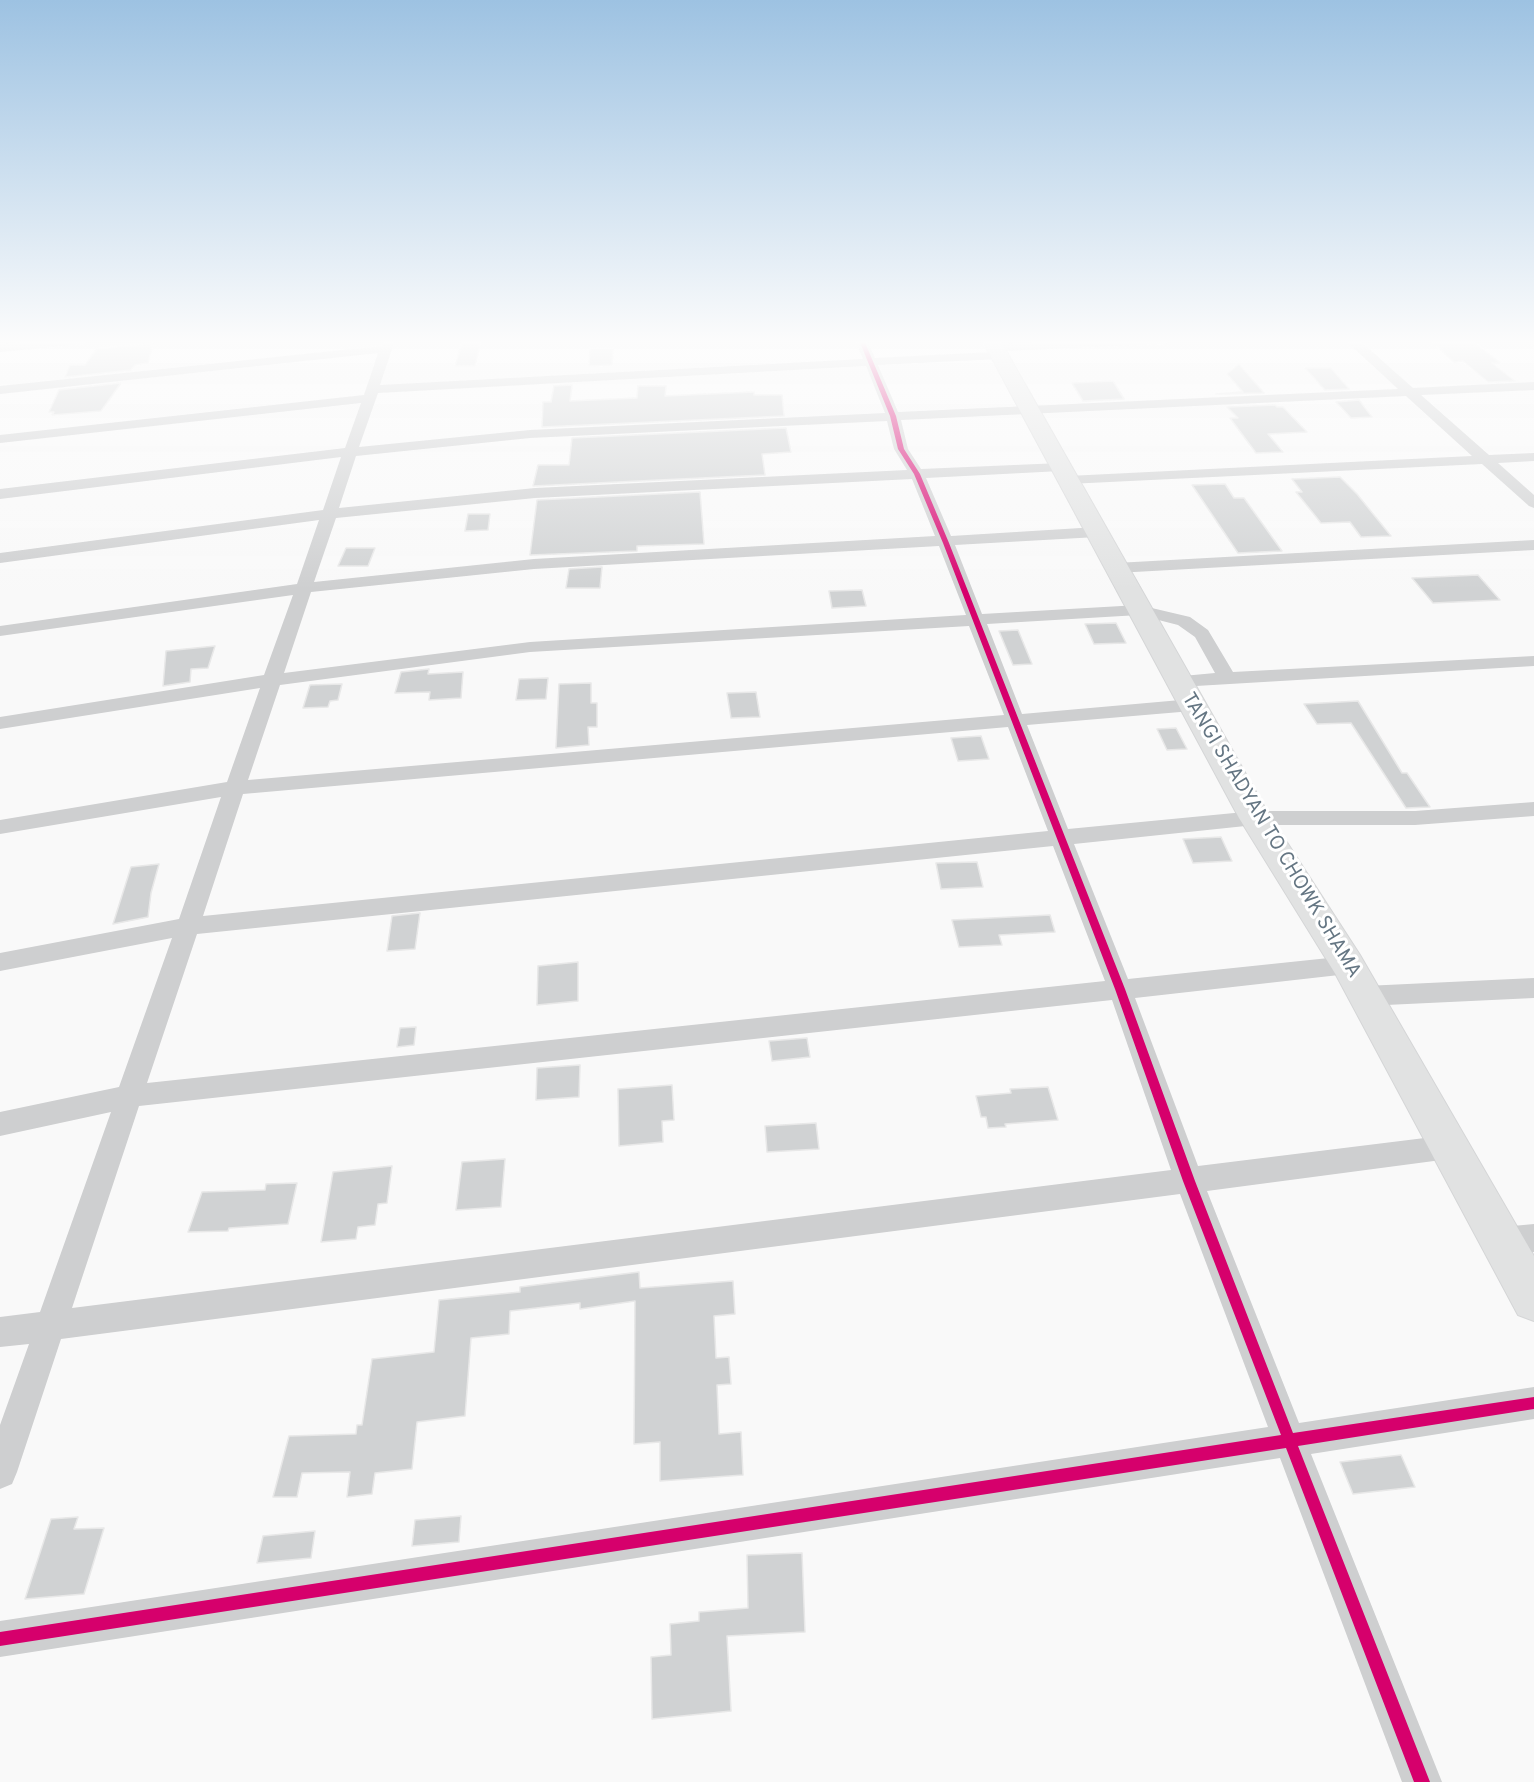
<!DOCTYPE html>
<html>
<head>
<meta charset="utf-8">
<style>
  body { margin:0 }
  canvas { display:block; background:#f9f9f9 }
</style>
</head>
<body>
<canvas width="1534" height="1782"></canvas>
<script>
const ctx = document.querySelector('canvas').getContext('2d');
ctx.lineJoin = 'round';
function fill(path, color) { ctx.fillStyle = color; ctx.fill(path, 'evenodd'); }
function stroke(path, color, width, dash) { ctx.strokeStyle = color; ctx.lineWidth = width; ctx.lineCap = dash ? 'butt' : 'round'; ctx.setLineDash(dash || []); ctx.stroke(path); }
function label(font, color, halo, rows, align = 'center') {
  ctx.font = font + ' Overpass,sans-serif'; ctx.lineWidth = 6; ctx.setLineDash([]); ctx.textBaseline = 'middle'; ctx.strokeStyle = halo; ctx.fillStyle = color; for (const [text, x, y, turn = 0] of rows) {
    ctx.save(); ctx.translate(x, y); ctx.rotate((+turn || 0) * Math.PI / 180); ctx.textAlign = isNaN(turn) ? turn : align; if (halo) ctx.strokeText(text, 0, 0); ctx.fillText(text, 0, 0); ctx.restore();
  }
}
const building = new Path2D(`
  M463,340H481L475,366H455Z
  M1430,340H1471L1500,363H1492L1515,381L1488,382L1463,361L1454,362Z
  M153,343L148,363L135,365L131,370L65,377L70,365H85L97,349Z
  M590,349H613L612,365L589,366Z
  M1239,364L1264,393L1216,394L1243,392L1227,374Z
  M1305,368H1331L1349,389L1325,390Z
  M1113,381L1124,399L1083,401L1072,383Z
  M121,383L101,411L52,415L54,412H49L59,390Z
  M572,385L570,401L637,398L638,386H666L665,396L754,392V395H782L784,416L542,427L543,402H551L554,386Z
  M1359,400L1372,417L1351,418L1336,402Z
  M1275,405L1277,407H1283L1307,432L1268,434L1283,452L1256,453L1230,418H1238L1227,407Z
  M786,428L791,452L762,454L765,475L533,486L538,465H569L572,438Z
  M1340,477L1357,494L1391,536L1361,537L1350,522L1321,523L1296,492H1302L1292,479Z
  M1225,484L1234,498H1244L1282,551L1238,553L1192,485Z
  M700,492L704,544L637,546V551L530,555L537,500Z
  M468,514H490L488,530L465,531Z
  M346,548H375L368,566H338Z
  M602,567L600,588H566L569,569Z
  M1478,575L1500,600L1433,603L1412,578Z
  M862,590L866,606L832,608L829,591Z
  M1116,623L1126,643L1094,644L1085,624Z
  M1018,630L1032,664L1013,665L999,631Z
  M215,646L208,668L191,669L190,682L163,686L166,651Z
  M429,669L428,674L463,672L461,698L429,700L430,692L395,693L401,672Z
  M548,678L546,699L516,700L519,679Z
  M591,683V703H597V727H588L589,745L556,748L559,684Z
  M342,684L338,700L330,701L328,707L303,708L310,685Z
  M756,692L760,717L731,718L727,693Z
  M1358,701L1402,773H1407L1430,807L1406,808L1351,723L1317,724L1304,704Z
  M1176,728L1187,749L1167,750L1157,729Z
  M981,736L989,759L958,761L951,738Z
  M1221,837L1232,861L1193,863L1183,839Z
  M977,862L983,887L941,889L936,863Z
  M159,864L151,893L148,917L113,924L131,867Z
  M420,913L415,949L387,951L392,916Z
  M1050,915L1055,932L999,935L1002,945L959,947L952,920Z
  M578,962V1001L537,1005L538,966Z
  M416,1027L414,1045L397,1047L400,1028Z
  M807,1038L810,1057L772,1061L769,1041Z
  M580,1065L579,1097L536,1100L537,1068Z
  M672,1085L674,1120L662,1121L663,1142L619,1146L618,1089Z
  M1048,1087L1058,1120L1005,1124L1006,1127L988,1128L986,1117H981L976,1096L1011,1093L1010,1089Z
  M816,1123L819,1149L767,1152L765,1126Z
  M505,1159L501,1207L456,1210L462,1162Z
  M392,1166L387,1203L378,1204L375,1225L358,1227L356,1239L321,1242L333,1172Z
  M297,1183L288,1224L229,1228L228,1231L188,1232L202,1192L265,1190L266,1184Z
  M639,1272L640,1288L733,1281L735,1314L714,1316L716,1358L729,1357L731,1384L717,1385L719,1434L741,1432L743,1475L660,1481V1442L634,1444L635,1301L580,1309V1303L510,1311L509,1334L471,1338L465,1416L417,1422L412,1469L375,1473L372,1494L347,1497L350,1472L302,1473L297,1497H273L289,1436L356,1434L357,1425H362L372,1359L434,1352L439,1300L520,1292V1287Z
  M1401,1455L1415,1487L1353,1494L1340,1462Z
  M461,1516L459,1542L412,1546L415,1520Z
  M78,1517L74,1529L104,1528L84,1594L25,1599L51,1519Z
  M315,1531L311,1558L257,1563L263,1536Z
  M802,1553L805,1632L727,1636L731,1711L652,1719L651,1657L671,1655L670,1624L699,1621V1612L748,1608L747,1555Z`);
fill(building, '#d0d2d3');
stroke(building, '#e8e8e8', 1.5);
const primary = new Path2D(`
  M982,340H1000L1268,813L1360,955L1534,1256V1321L1518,1315L1336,975L1239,818Z`);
stroke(primary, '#d5d6d7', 2);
fill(new Path2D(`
  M41,340H90L84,344L0,352V344Z
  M383,340H395L380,385L863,359L855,340H867L875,358L994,352L989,348L995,344L1079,340H1172L1166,344L1000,351L1005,355L999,359L878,365L898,412L1398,389L1345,340H1359L1413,388L1534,382V390L1421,395L1489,455L1534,453V461L1498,463L1534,495V508L1529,506L1482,464L1068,484L1061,480L1068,476L1472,456L1406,396L901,420L908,449L921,469L1061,463L1068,467L1061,471L926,478L951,536L1097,527L1105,532L1097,537L955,545L982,614L1139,605L1190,617L1208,630L1233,672L1534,656V666L1179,687L1172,685L1170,681L1172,677L1215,673L1195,637L1178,625L1139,615L987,624L1022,714L1192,699L1199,701L1202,705L1199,709L1192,711L1027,725L1068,829L1255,811H1415L1534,802V816L1415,825H1255L1074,844L1128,979L1348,956L1356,958L1360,965L1356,972L1348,974L1135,998L1198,1166L1449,1135L1459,1138L1463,1147L1459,1156L1449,1159L1207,1191L1299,1423L1534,1387V1419L1311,1454L1442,1782H1402L1280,1458L0,1657V1621L1268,1427L1180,1194L61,1339L17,1472L12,1484L0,1489V1425L29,1344L0,1347V1317L40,1312L111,1112L0,1136V1112L119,1087L172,938L0,971V953L179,919L221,797L0,834V820L227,782L260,688L0,729V717L264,675L293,595L0,636V626L297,584L319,520L0,563V553L323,510L341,457L0,499V489L345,448L361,403L0,443V435L364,395L378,353L0,394V386L381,346ZM866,366L885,413L530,430L359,447L378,393ZM887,421L894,449L907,470L535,488L339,508L356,456L530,438ZM912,479L935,536L534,559L314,582L336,518L535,498ZM939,546L966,615L530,642L284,673L311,592L534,569ZM969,626L1004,715L248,780L280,685L530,652ZM1008,727L1048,831L203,916L243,794ZM1053,846L1105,981L147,1083L197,934ZM1112,1000L1171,1170L72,1308L139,1106Z
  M1534,540V550L1116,573L1108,568L1116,563Z
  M1534,978V998L1365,1006L1356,1003L1353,996L1356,989L1365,986Z
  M1534,1224V1252L1502,1255L1492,1251L1487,1241L1492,1231L1502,1227Z`), '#cecfd0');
fill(primary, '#e1e2e2');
fill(new Path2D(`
  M859,340H864L896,416L904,449L920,474L949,543L1125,989L1195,1181L1293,1433L1534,1397V1409L1298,1446L1430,1782H1414L1286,1448L0,1646V1632L1281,1435L1183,1181L1115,989L943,543L914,474L898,449L890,416Z`), '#d6006c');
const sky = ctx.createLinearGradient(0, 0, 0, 590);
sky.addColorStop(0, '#9dc2e2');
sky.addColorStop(0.58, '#fcfcfc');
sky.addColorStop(1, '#fcfcfc00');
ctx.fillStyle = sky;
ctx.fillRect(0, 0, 1534, 590);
label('20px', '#657683', '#fff', [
  ["TANGI SHADYAN TO CHOWK SHAMA",1270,836,59]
]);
</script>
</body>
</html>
